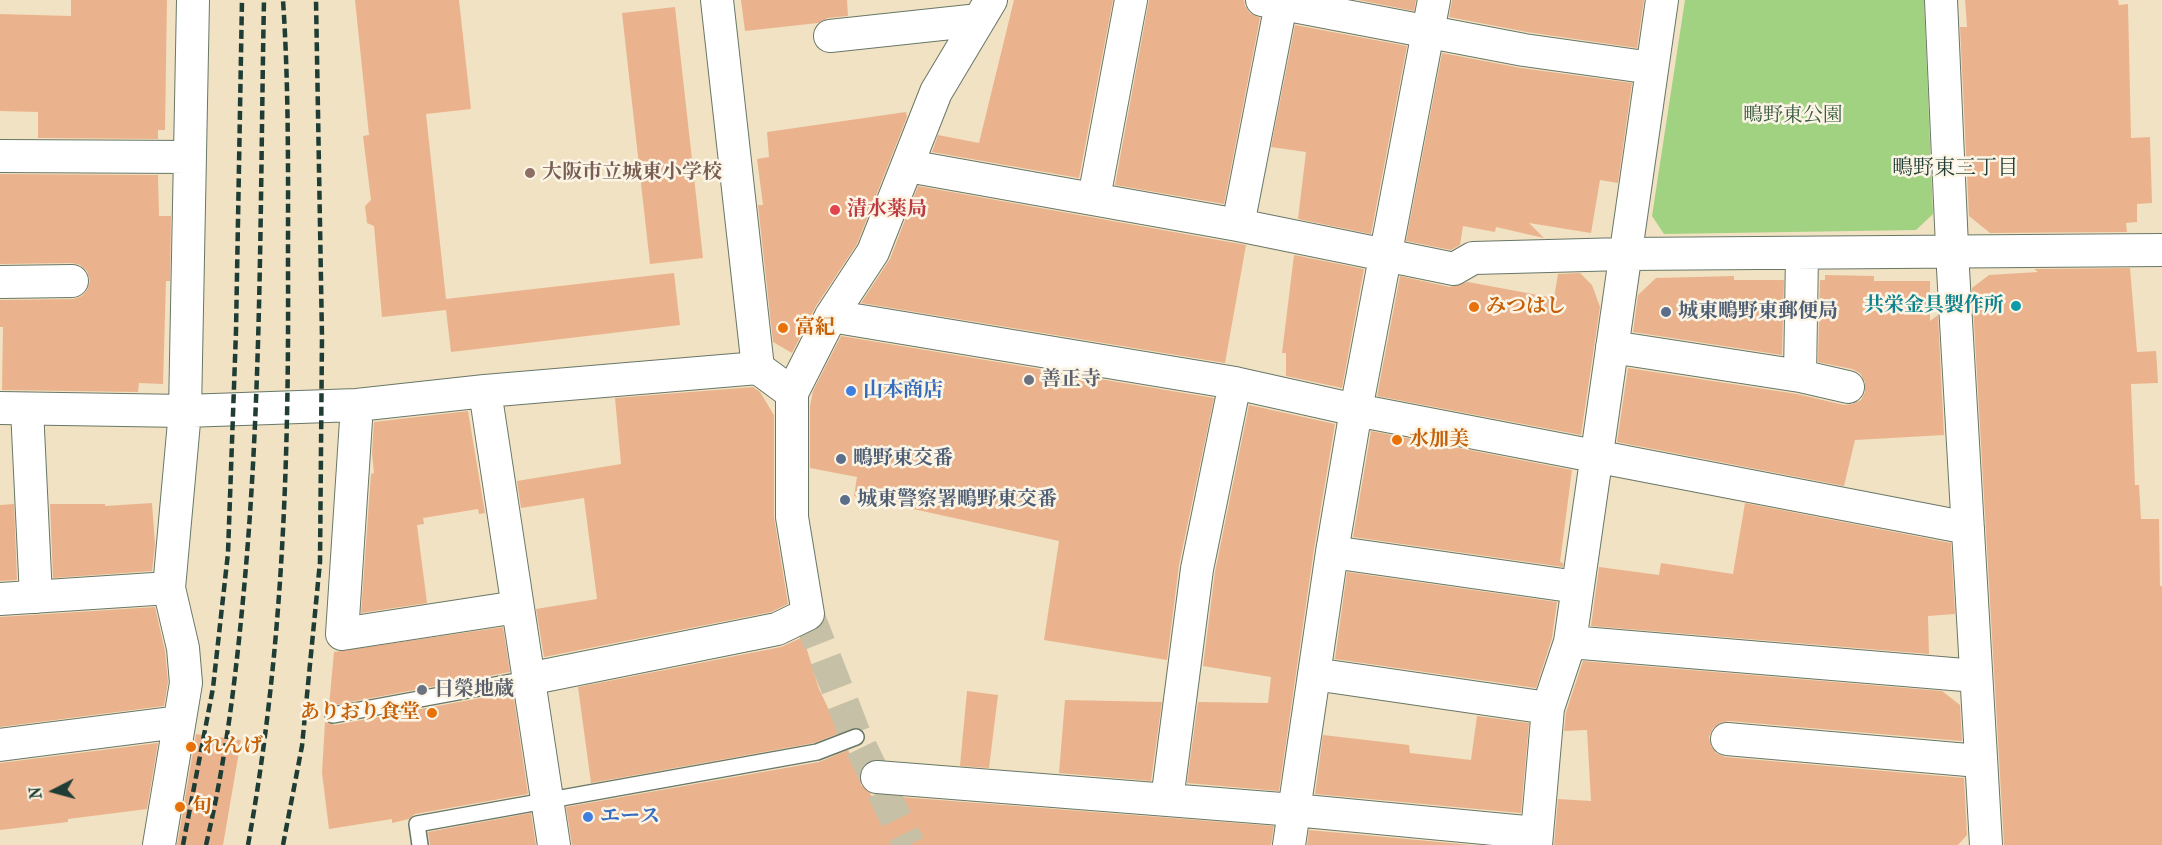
<!DOCTYPE html>
<html>
<head>
<meta charset="utf-8">
<style>
  body { margin:0 }
  #map { position:relative; width:2162px; height:845px; overflow:hidden; background:#f0e2c3; font-family:"IM FELL French Canon",serif }
  canvas { display:block }
  .north { position:absolute; left:24px; top:761px; width:60px; height:60px; -webkit-text-stroke:4px #fcf5e5; paint-order:stroke; rotate:264deg; font-size:16px; font-weight:700; line-height:24px; text-align:center; color:#1f3d34 }
  .north::after { content:''; display:block; margin:auto; width:21px; height:27px; background:#1f3d34; clip-path:polygon(50% 0,100% 100%,50% 72%,0 100%) }
</style>
</head>
<body>
<div id="map">
<canvas width="2162" height="845"></canvas>
<div class="north">N</div>
</div>
<script>
const ctx = document.querySelector('canvas').getContext('2d');
ctx.lineJoin = 'round';
function fill(path, color) { ctx.fillStyle = color; ctx.fill(path, 'evenodd'); }
function stroke(path, color, width, dash) { ctx.strokeStyle = color; ctx.lineWidth = width; ctx.lineCap = dash ? 'butt' : 'round'; ctx.setLineDash(dash || []); ctx.stroke(path); }
function label(font, color, halo, rows, align = 'center') {
  ctx.font = font + ' "IM FELL French Canon","Noto Serif JP",serif'; ctx.lineWidth = 5; ctx.setLineDash([]); ctx.textBaseline = 'middle'; ctx.strokeStyle = halo; ctx.fillStyle = color; for (const [text, x, y, turn = 0] of rows) {
    ctx.save(); ctx.translate(x, y); ctx.rotate((+turn || 0) * Math.PI / 180); ctx.textAlign = isNaN(turn) ? turn : align; if (halo) ctx.strokeText(text, 0, 0); ctx.fillText(text, 0, 0); ctx.restore();
  }
}
fill(new Path2D(`
  M1685,0H1924L1933,214L1916,230L1664,234L1652,216Z`), '#a1d281');
fill(new Path2D(`
  M71,0H167L165,130H158V139L38,138V112L0,111V14L71,16Z
  M355,0H459L471,109L426,114L446,299L674,273L680,325L451,352L446,310L382,317L374,226L367,223L365,206L371,200L363,136L369,135Z
  M741,0H847L848,16L828,18L818,23L745,31Z
  M1014,0H1113L1079,178L932,152L938,135L979,143Z
  M1149,0H1244L1245,6L1250,13L1260,18L1224,204L1115,185Z
  M1358,0H1416L1414,11Z
  M1452,0H1644L1637,48L1527,32L1449,17Z
  M1965,0H2118L2119,5L2128,4L2131,138L2150,137L2152,203L2137,204V222L2126,223L2127,232L1990,233L1969,216L1960,27H1967Z
  M675,7L703,258L650,264L622,13Z
  M1295,25L1407,46L1371,234L1298,219L1306,152L1271,147Z
  M1442,53L1521,68L1632,83L1618,183L1600,180L1591,233L1529,223L1544,238L1496,227L1495,232L1463,226L1460,245L1451,250L1406,241Z
  M906,112L907,117L857,244L816,306L792,353L773,342L758,205H763L757,159L769,157L767,132Z
  M0,174L158,175L159,216H171L170,281H166L163,384L139,383L138,392L2,390L3,327H0V300L73,299L82,296L87,290L90,281L87,271L80,265L72,263L0,264Z
  M918,186L1246,245L1225,363L861,303L890,259Z
  M1294,255L1364,269L1342,388L1286,376V353H1282Z
  M2130,268L2137,352L2156,351L2158,383L2131,384L2135,485H2139L2141,519H2159L2160,586H2162V845H2004L1972,288L1989,275L2038,272L2034,269Z
  M1580,273L1592,285L1600,307L1581,435L1377,396L1400,276L1450,287L1468,282L1554,298L1558,274Z
  M1825,275L1874,276V281H1930V321L1938,315L1944,435L1855,440L1844,486L1617,442L1628,368L1797,394L1844,405L1853,404L1861,400L1865,392V382L1860,373L1852,369L1818,362L1820,280H1825Z
  M1734,276V280H1784L1782,355L1633,332L1638,295L1656,278Z
  M841,336L1214,398L1179,565L1167,660L1044,640L1059,541L854,496L857,477L810,468V406L813,391Z
  M753,387L760,392L774,415V517L788,604L771,612L544,657L536,609L597,599L584,498L521,508L517,481L621,464L615,398Z
  M1249,405L1335,424L1314,549L1279,791L1187,783L1198,702L1268,703L1271,677L1203,666L1215,572Z
  M468,411L485,513L479,514L478,509L423,518L424,524L417,525L427,603L361,613L371,474L374,473L372,453L374,422Z
  M1371,431L1572,470L1560,562L1563,563V567L1353,537Z
  M152,503L155,545L152,571L53,578L50,504H105V506Z
  M1745,503L1951,543L1955,614L1928,616L1929,654L1591,626L1599,567L1659,575L1661,563L1733,574Z
  M14,504L17,580L0,581V505Z
  M1347,572L1557,602L1552,638L1536,688L1335,659Z
  M155,607L165,651L168,682L164,706L0,727V617Z
  M503,627L510,672L329,706L334,652Z
  M803,637L819,689L840,733L814,743L591,783L578,687L781,647Z
  M1583,661L1942,691L1960,705L1962,741L1729,721L1720,723L1713,728L1709,737L1711,746L1716,753L1725,757L1964,778L1967,835L1958,845H1554L1558,799L1591,801L1587,730L1564,731L1566,712Z
  M967,691L998,695L989,768L960,766Z
  M513,692L528,794L415,814L409,819L392,823V819L329,829L322,773L325,722L335,725Z
  M1065,700L1162,702L1151,781L1059,773Z
  M1477,716L1529,723L1521,813L1315,794L1323,735L1409,745L1410,753L1471,760Z
  M196,734L241,740L223,845H177Z
  M158,743L147,809L68,819V822L0,830V763Z
  M848,750L860,773L861,785L870,793L876,805L888,796L1274,826L1271,845H572L566,807L819,762Z
  M531,813L536,845H430L428,832Z
  M1309,830L1472,845H1307Z`), '#ebb38d');
stroke(new Path2D(`
  M808,614L856,737L909,845`), '#c6c1a6', 32, [32, 16]);
const lane = new Path2D(`
  M333,715L528,679
  M420,845L417,824L817,752L856,737`);
const street = new Path2D(`
  M717,0L758,368
  M1262,0L1524,50L1652,68
  M1941,0L1953,269L1986,845
  M830,36L979,20
  M0,156L190,157
  M908,166L1238,225L1454,269L1473,258L1624,254L2162,250
  M1094,198L1131,0
  M1238,225L1281,4
  M0,282L72,281
  M831,316L1235,383L1356,410L1968,528
  M1612,347L1800,376L1802,254
  M1800,376L1848,387
  M485,391L554,845
  M357,405L342,634L517,607
  M0,408L185,411L357,405L485,391L758,368L792,393
  M27,409L36,597
  M1332,552L1577,587
  M0,599L169,588
  M1570,642L1976,676
  M1314,674L1548,708
  M528,679L777,629L808,614L792,517V393L831,316L873,252L936,92L991,0
  M1727,739L1979,761
  M0,745L179,722
  M877,777L1294,810L1536,833
  M1167,800L1197,569L1235,383
  M159,845L186,683L183,648L169,588L185,411L193,0
  M1289,845L1332,552L1356,410L1434,0
  M1536,845L1548,708L1570,642L1662,0`);
stroke(lane, '#687766', 18);
stroke(street, '#687766', 34);
stroke(lane, '#fff', 15);
stroke(street, '#fff', 32);
stroke(new Path2D(`
  M183,845L213,688L228,553L236,331L242,0
  M206,845C226,761 236,675 244,589C262,393 260,197 264,0
  M248,845C283,654 289,461 288,267C288,178 289,89 283,0
  M283,845L302,746L320,562L322,337L316,0`), '#1f3d34', 4.5, [9, 4.5]);
for (const [x, y, r, color] of [
  [530,173,6,"#8d6e63"],
  [835,210,6,"#e0444e"],
  [2016,306,6,"#0f9aa8"],
  [1474,307,6,"#e8710a"],
  [1666,312,6,"#5c6f8a"],
  [783,328,6,"#e8710a"],
  [1029,380,6,"#6b7280"],
  [851,391,6,"#3f7fe0"],
  [1397,440,6,"#e8710a"],
  [841,459,6,"#5c6f8a"],
  [845,500,6,"#5c6f8a"],
  [422,690,6,"#6b7280"],
  [432,713,6,"#e8710a"],
  [191,747,6,"#e8710a"],
  [180,807,6,"#e8710a"],
  [588,817,6,"#3f7fe0"]
]) { const dot = new Path2D(); dot.arc(x, y, r, 0, 2 * Math.PI); ctx.fillStyle = color; ctx.fill(dot); stroke(dot, '#fcf5e5', 2); }
label('20px', '#395b43', '#fcf5e5', [
  ["鴫野東公園",1793,116]
]);
label('bold 20px', '#785e54', '#fcf5e5', [
  ["大阪市立城東小学校",542,173]
], 'left');
label('bold 20px', '#be3a42', '#fcf5e5', [
  ["清水薬局",847,210]
], 'left');
label('bold 20px', '#0d838f', '#fcf5e5', [
  ["共栄金具製作所",2004,306]
], 'right');
label('bold 20px', '#c56008', '#fcf5e5', [
  ["みつはし",1486,307],
  ["富紀",795,328],
  ["水加美",1409,440],
  ["ありおり食堂",420,713,"right"],
  ["れんげ",203,747],
  ["旬",192,807]
], 'left');
label('bold 20px', '#4e5e75', '#fcf5e5', [
  ["城東鴫野東郵便局",1678,312],
  ["鴫野東交番",853,459],
  ["城東警察署鴫野東交番",857,500]
], 'left');
label('bold 20px', '#5b616d', '#fcf5e5', [
  ["善正寺",1041,380],
  ["日榮地蔵",434,690]
], 'left');
label('bold 20px', '#366cbe', '#fcf5e5', [
  ["山本商店",863,391],
  ["エース",600,817]
], 'left');
label('21px', '#1f3d34', '#fcf5e5', [
  ["鴫野東三丁目",1955,169]
]);
</script>
</body>
</html>
